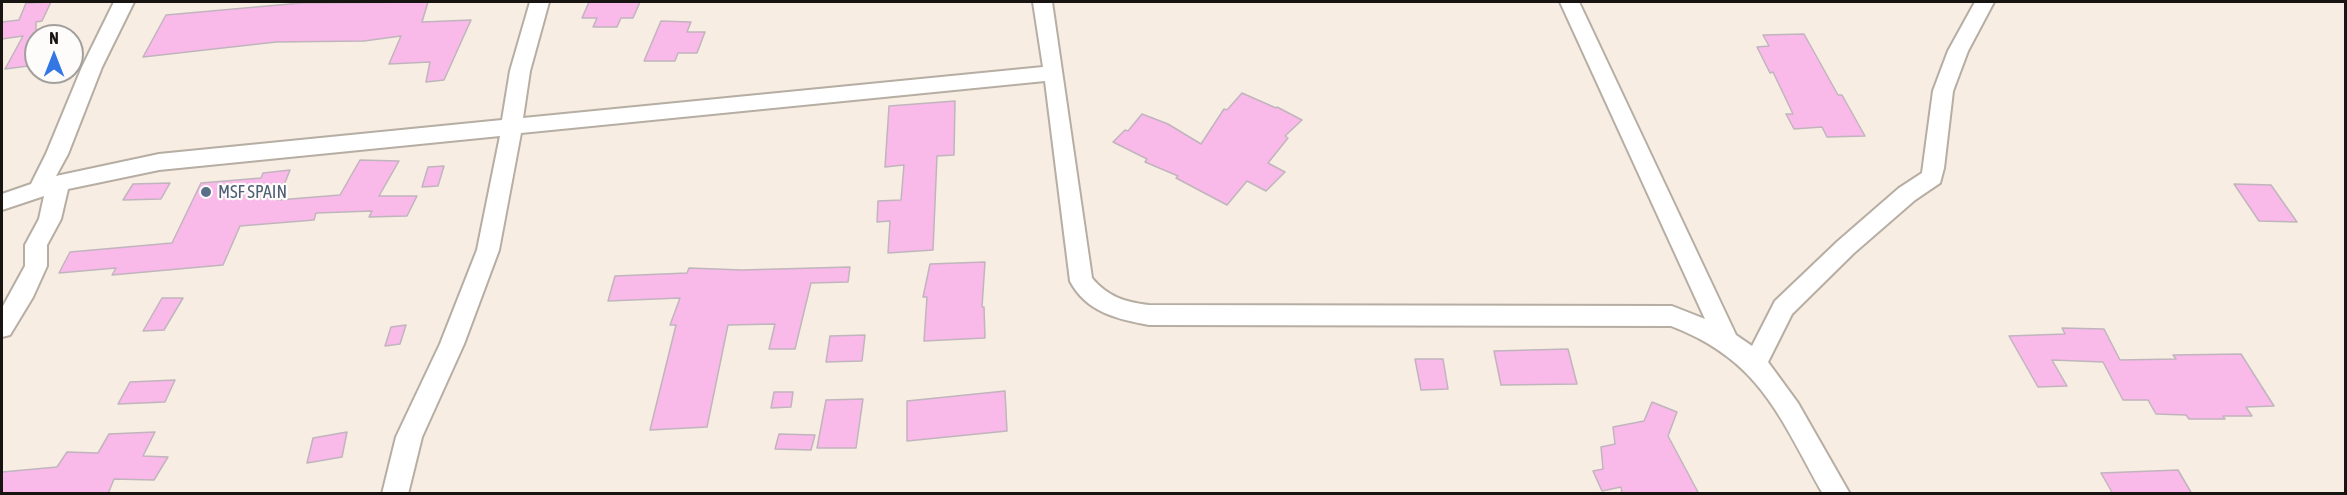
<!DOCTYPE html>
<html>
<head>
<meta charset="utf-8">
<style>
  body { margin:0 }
  #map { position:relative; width:2347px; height:495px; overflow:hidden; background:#f7ede2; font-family:"Asap Condensed",sans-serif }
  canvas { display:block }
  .frame { position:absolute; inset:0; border:3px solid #181411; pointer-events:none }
  .north { position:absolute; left:24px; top:24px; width:60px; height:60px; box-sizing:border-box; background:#fefcfa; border:2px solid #a29f9d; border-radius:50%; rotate:0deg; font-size:16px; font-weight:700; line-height:24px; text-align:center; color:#181411 }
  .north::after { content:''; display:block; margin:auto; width:21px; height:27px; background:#3277e4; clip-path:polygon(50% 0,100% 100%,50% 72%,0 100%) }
</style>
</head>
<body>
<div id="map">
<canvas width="2347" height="495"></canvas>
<div class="frame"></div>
<div class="north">N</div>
</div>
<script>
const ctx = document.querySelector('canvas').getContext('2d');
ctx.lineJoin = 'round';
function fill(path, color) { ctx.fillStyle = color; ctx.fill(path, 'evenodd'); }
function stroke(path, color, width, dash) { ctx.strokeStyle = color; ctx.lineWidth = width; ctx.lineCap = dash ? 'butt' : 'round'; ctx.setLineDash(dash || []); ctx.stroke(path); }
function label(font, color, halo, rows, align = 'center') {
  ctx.font = font + ' "Asap Condensed",sans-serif'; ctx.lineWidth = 4.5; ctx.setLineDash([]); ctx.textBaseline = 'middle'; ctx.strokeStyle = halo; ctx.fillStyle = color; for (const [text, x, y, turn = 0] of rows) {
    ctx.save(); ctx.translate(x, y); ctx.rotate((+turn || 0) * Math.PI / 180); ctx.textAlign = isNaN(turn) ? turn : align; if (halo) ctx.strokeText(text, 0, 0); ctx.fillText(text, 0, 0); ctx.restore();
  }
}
const building = new Path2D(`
  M51,2L42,21L36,22V65L5,69L23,36L2,39V22L19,20L26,3Z
  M428,2L422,22L471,20L444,80L426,82L430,62L389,64L401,36L364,41L276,42L143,57L166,15L301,3Z
  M589,2H640L633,18H621L617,27H593L597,18H582Z
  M661,21L691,22L687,32H705L697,53H678L675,61H644Z
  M1804,34L1838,95H1842L1865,136L1827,137L1822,127L1794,129L1786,114H1793L1773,72L1770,73L1757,47L1769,46L1763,35Z
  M1242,93L1276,108L1277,107L1302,120L1285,136L1288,138L1268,163L1285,172L1266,191L1247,181L1227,205L1176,178L1178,176L1145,162L1147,159L1113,142L1125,130L1128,131L1142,114L1168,124L1201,144L1224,109L1227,110Z
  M955,101L954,155L937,156L933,250L888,253L890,221L877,222L878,201L901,200L904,165L885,167L889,106Z
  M360,160L399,161L379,196H417L407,216L369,217L372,211L316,213L314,220L240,226L223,265L112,275L116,268L59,273L70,252L172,243L201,183L261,178L263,173L290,170L278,200L340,195Z
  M444,166L438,186L422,187L428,167Z
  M170,183L161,199L123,200L133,184Z
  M2234,184L2271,185L2297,222L2259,221Z
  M985,262L982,307H984L985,338L924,341L927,297H923L930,264Z
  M850,267L848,282L811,283L795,349H769L775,324L728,325L707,427L650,430L676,325H670L680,298L608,301L615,276L687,273L689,268L742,270Z
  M162,298H183L164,330L143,331Z
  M406,325L400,344L385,346L391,327Z
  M2062,328L2104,329L2120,360L2176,359L2173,355L2241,354L2274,406L2246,407L2252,416H2223L2225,419H2189L2186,415L2156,414L2148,400H2123L2103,362L2052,360L2067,386L2038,387L2009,336L2065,334Z
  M865,335L862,361L826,362L830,336Z
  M1568,349L1577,384L1501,385L1494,351Z
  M1415,359H1443L1448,389L1421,390Z
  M175,380L165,402L118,404L130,382Z
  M1005,391L1007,431L907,441V401Z
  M774,392H793L791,407L771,408Z
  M863,399L856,448H817L826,400Z
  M1652,402L1677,412L1668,436L1699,494H1622L1621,487L1602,491L1593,471L1603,469L1601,447L1615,444L1613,427L1644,421Z
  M155,432L143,456L168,457L154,480L114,479L108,494H2V472L57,467L67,452L98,453L109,434Z
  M347,432L342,457L307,463L313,438Z
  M779,434L815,435L811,450L775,449Z
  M2178,470L2192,494H2113L2101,473Z`);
fill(building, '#f9b9e9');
stroke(building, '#c0b5bd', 1.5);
const street = new Path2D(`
  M114,2H134L102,67L68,154L56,176L159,154L502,120L510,71L530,2H549L530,71L523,118L1043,67L1033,2H1052L1092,278C1108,297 1125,302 1149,305L1672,306L1705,319L1560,2H1579L1736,335L1752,346L1775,301L1838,241L1899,188L1922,173L1933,91L1948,51L1975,2H1994L1968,51L1953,91L1944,168L1940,183L1915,200L1854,253L1792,314L1768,362L1798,403L1850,494H1823C1779,416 1760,360 1671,326L1149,325C1117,319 1086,312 1070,281L1045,81L521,133L499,250L464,344L422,437L408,494H382L396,437L440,344L477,250L500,136L159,170L68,189L61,219L47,245V266L33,297L10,335L2,337V308L25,266V245L39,219L44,196L2,210V194L31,184L46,154L82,67Z`);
stroke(street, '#b6ada3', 4);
fill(street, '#fff');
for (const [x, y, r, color] of [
  [206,192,6,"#5c6f8a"]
]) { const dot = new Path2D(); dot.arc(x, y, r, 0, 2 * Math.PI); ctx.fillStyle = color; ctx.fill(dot); stroke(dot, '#fefcfa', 2); }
label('18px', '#4e5e75', '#fefcfa', [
  ["MSF SPAIN",218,192]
], 'left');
</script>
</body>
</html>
